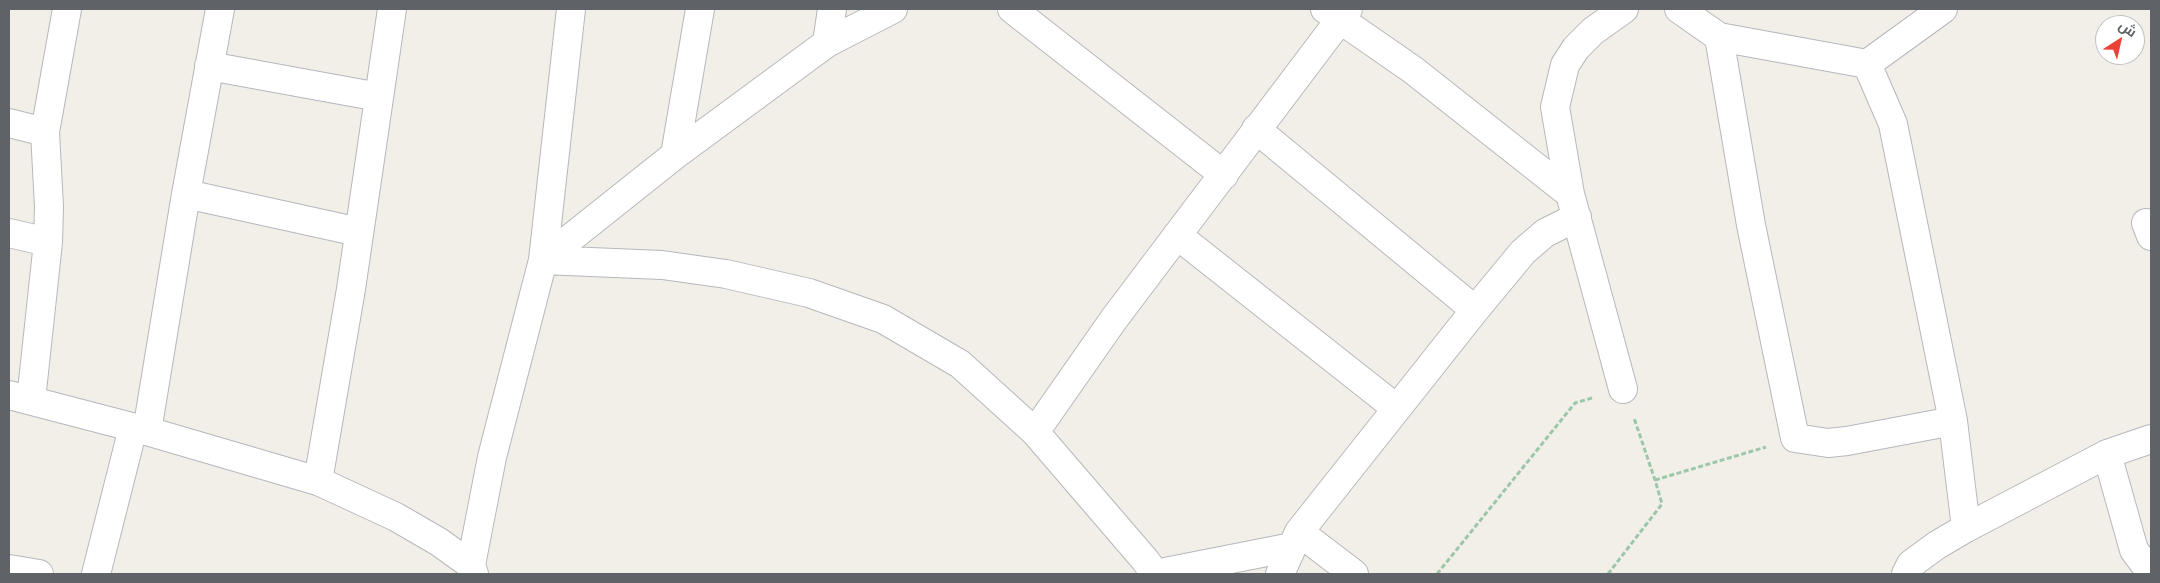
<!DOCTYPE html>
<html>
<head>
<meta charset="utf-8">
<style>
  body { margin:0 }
  #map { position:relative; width:2160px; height:583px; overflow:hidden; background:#f1efe8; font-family:Helvetica,Cairo,sans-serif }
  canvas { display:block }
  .frame { position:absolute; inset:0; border:10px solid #5f6368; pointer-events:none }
  .north { position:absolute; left:2095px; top:15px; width:50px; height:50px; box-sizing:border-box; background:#fff; border:1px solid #bfc1c3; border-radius:50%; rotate:35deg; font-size:14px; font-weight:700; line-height:20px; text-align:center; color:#5f6368 }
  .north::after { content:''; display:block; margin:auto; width:18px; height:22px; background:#ea4335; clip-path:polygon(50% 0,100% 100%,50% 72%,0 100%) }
</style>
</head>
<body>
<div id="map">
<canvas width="2160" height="583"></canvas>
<div class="frame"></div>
<div class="north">ش</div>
</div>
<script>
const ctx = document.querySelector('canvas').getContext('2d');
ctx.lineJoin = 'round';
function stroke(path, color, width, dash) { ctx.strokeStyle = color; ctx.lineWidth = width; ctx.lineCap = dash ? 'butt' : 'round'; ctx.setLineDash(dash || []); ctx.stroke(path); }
const street = new Path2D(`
  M1012,9L1224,175
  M1325,9L1413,70L1570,194
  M1679,9L1719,37L1867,64L1943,9
  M1719,37L1751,225L1795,438L1828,443L1847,441L1953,421
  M827,43L832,9
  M1867,64L1893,124L1953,421L1966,528
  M209,66L379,97
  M9,123L45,132
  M1256,129L1475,310
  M675,155L700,9
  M186,194L359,232
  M2146,223L2151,236
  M9,233L48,242
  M1177,235L1396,408
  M543,260L662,265L726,274L809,293L883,319L960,364L1035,432L1145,560L1155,574
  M543,260L675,155L827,43L893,9
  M1623,389L1570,194L1555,107L1565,65L1576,48L1593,31L1624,9
  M9,395L147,431L318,481L396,517L439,542L471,565
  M31,400L48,242L49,207L45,132L67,9
  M147,431L186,194L220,9
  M1035,432L1114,319L1348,9
  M2107,454L2134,550L2151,573
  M318,481L351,289L392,9
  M1299,532L1354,574
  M9,569L39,574
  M96,574L133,428
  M474,574L471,565L492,457L543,260L571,9
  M1155,574L1292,547
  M1280,574L1299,532L1475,310L1523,252L1545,233L1577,217
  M1906,574L1911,564L1937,545L1966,528L2107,454L2151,439`);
stroke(street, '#b5b8bc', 30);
stroke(new Path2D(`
  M1655,480L1766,447
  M1437,574L1575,403L1592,398
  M1608,574L1662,504L1655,480L1634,418`), '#9cc7a9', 3, [5, 2.5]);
stroke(street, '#fff', 28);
</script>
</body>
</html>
